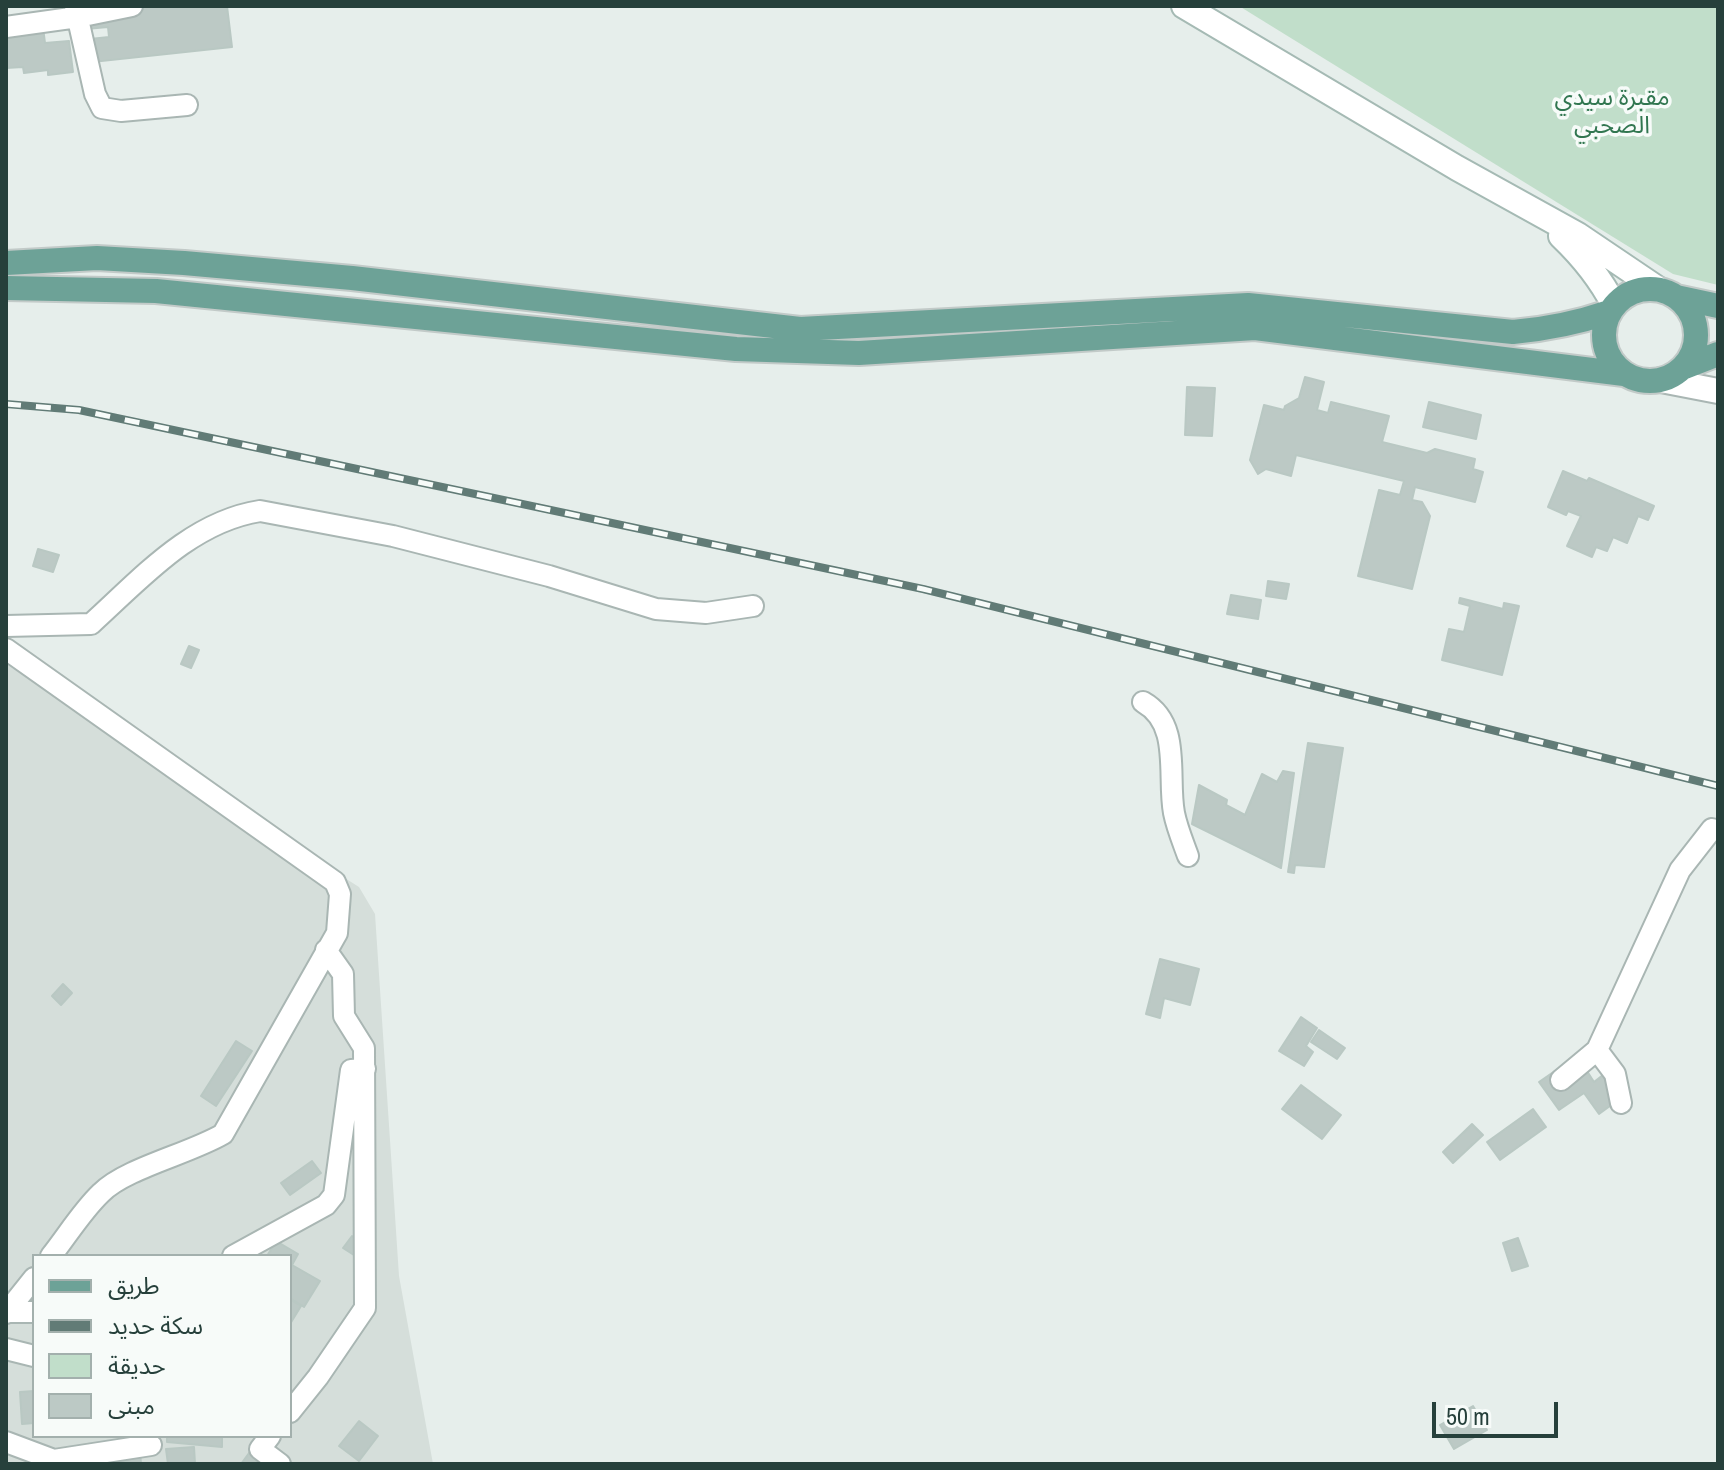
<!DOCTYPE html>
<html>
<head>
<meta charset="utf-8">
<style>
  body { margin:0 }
  #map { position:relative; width:1724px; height:1470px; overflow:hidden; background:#e6eeeb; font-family:"Archivo Narrow","Noto Sans Arabic",sans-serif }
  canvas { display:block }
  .frame { position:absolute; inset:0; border:8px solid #26403b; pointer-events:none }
  .legend { position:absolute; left:32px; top:1254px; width:260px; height:184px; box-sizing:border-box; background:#f7fbf9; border:2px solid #a3b0ad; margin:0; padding:10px 14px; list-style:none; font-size:24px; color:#26403b }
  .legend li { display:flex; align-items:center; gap:16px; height:40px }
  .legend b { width:40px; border:2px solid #a3b0ad }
  .scale { position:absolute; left:1432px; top:1402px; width:126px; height:36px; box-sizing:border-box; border:4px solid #26403b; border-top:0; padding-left:10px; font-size:24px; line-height:28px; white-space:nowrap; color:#26403b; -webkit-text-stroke:6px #f7fbf9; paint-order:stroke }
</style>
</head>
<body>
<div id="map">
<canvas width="1724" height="1470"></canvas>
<div class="frame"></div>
<ul class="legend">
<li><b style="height:10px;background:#6da297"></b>طريق</li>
<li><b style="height:10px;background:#617b76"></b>سكة حديد</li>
<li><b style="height:22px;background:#c1deca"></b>حديقة</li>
<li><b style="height:22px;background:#bcc9c5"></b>مبنى</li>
</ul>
<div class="scale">50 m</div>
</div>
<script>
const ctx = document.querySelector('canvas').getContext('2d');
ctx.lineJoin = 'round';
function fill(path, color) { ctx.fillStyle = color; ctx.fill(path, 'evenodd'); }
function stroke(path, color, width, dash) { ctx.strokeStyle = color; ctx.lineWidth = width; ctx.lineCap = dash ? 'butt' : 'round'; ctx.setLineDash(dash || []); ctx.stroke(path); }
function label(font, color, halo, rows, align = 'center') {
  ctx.font = font + ' "Archivo Narrow","Noto Sans Arabic",sans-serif'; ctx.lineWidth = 7; ctx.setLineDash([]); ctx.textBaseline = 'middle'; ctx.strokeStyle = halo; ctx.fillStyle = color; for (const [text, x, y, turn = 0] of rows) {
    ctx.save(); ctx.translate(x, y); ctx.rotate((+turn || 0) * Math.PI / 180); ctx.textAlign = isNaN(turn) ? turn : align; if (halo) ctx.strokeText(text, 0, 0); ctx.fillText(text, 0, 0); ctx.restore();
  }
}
fill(new Path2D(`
  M6,664L359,887L375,914L399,1276L433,1464H6ZM34,1256H290V1436H34Z`), '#d5deda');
fill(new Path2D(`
  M1239,6H1718V285L1673,274Z`), '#c1deca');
const building = new Path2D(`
  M119,6H227L232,47L92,62L90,39L109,37L108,27L86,29L84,10Z
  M6,21L43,27L45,43L69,41L73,72L48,75V70L24,73L23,67L6,68Z
  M1305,377L1324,382L1317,410L1328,413L1331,402L1389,416L1382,442L1427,453L1435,449L1475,459L1473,469L1483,472L1475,502L1415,487L1412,500L1422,502L1430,516L1412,589L1358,576L1379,490L1400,495L1404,481L1296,455L1291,476L1266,469L1258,474L1250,460L1264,405L1284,410L1285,406L1299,398Z
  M1187,387L1215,388L1212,436L1185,435Z
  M1429,402L1481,415L1476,439L1423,427Z
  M1563,471L1587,481L1589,478L1654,506L1648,520L1638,516L1627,543L1613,537L1607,551L1596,547L1592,557L1567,546L1581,516L1568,511L1566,515L1548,507Z
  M38,549L59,555L53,572L33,566Z
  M1268,581L1289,584L1286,599L1266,596Z
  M1231,595L1261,600L1258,619L1227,614Z
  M1460,598L1503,609L1504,603L1519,606L1502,675L1442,660L1449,629L1464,632L1470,606L1459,603Z
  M189,646L199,650L191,668L181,664Z
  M1308,743L1343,748L1324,867L1295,865L1294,873L1288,872Z
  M1283,771L1294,773L1281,868L1192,824L1199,785L1227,800L1226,805L1245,815L1262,774L1277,782Z
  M1160,959L1199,969L1190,1005L1164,998L1160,1018L1146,1014Z
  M63,984L72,993L61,1005L52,996Z
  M1301,1017L1317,1028L1306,1046L1313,1052L1304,1066L1279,1051Z
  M1319,1030L1345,1048L1337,1059L1311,1042Z
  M236,1041L252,1051L216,1106L201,1096Z
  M1565,1064L1585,1068L1594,1082L1608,1071L1625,1095L1599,1114L1584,1093L1559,1110L1539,1082Z
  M1301,1085L1341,1115L1322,1139L1282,1109Z
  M1533,1109L1546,1127L1500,1160L1487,1142Z
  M1472,1124L1483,1135L1453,1163L1443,1152Z
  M312,1161L321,1173L290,1195L281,1183Z
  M352,1236L365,1246L357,1257L343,1248Z
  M1518,1238L1528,1266L1512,1271L1503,1243Z
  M276,1241L298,1254L292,1265L320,1281L304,1307L290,1298V1256H267Z
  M290,1299L301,1306L290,1324Z
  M34,1391V1423L22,1424L20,1392Z
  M1473,1406L1487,1430L1454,1449L1440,1425Z
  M359,1421L378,1436L359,1461L339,1446Z
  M167,1436H222V1447L167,1442Z
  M194,1447L195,1464H168L166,1449Z
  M252,1449L272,1464H241Z
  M140,1451L141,1464H74Z`);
fill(building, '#bcc9c5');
stroke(building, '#b9c8c3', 2);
const minor = new Path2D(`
  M75,6L95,94L102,108L121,111L187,105
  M6,27L78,17L132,6
  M6,626L91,624C141,579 190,522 260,511L393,536L549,576L656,609L706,613L753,606
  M6,649L335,882L340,894L337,933L223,1134C189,1154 126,1168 101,1193C82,1211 67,1236 51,1256
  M1143,702C1182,724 1167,776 1174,813C1177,828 1183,842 1188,856
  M1597,1050L1615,1074L1621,1103
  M1561,1080L1597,1050L1680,870L1712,829
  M233,1256L326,1205L334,1195L351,1070L365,1069
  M6,1312H34
  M6,1313L34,1278
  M6,1349L34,1356
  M290,1412L318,1377L365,1308L364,1048L344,1016L343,974L326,950
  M270,1436L260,1449L280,1464
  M6,1442L54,1460L151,1445`);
const tertiary = new Path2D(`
  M1661,380L1718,391`);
const secondary = new Path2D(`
  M1184,6L1457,168L1578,235L1658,289
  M1561,236C1583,257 1600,278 1614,305`);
const primary = new Path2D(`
  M6,263L97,258L184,263L352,278L800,329L1248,305L1513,332C1547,329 1577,323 1609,312
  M6,288L156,291L736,349L859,353L1255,328L1624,374
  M1604 335a46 46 0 1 1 92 0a46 46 0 1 1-92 0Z
  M1676,297L1718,306
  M1682,368L1718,354`);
stroke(minor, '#a9b6b3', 24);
stroke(tertiary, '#a9b6b3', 28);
stroke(secondary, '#a5bab4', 28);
stroke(primary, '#c2cac8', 28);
stroke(minor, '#fff', 20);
stroke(tertiary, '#fff', 24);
stroke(secondary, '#fff', 24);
stroke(primary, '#6da297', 24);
const rail = new Path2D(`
  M6,404L79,410L923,589L1718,786`);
stroke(rail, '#617b76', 8);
stroke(rail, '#f7fbf9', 5, [15]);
label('24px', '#317650', '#f7fbf9', [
  ["مقبرة سيدي",1612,99],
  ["الصحبي",1612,127]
]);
</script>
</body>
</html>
